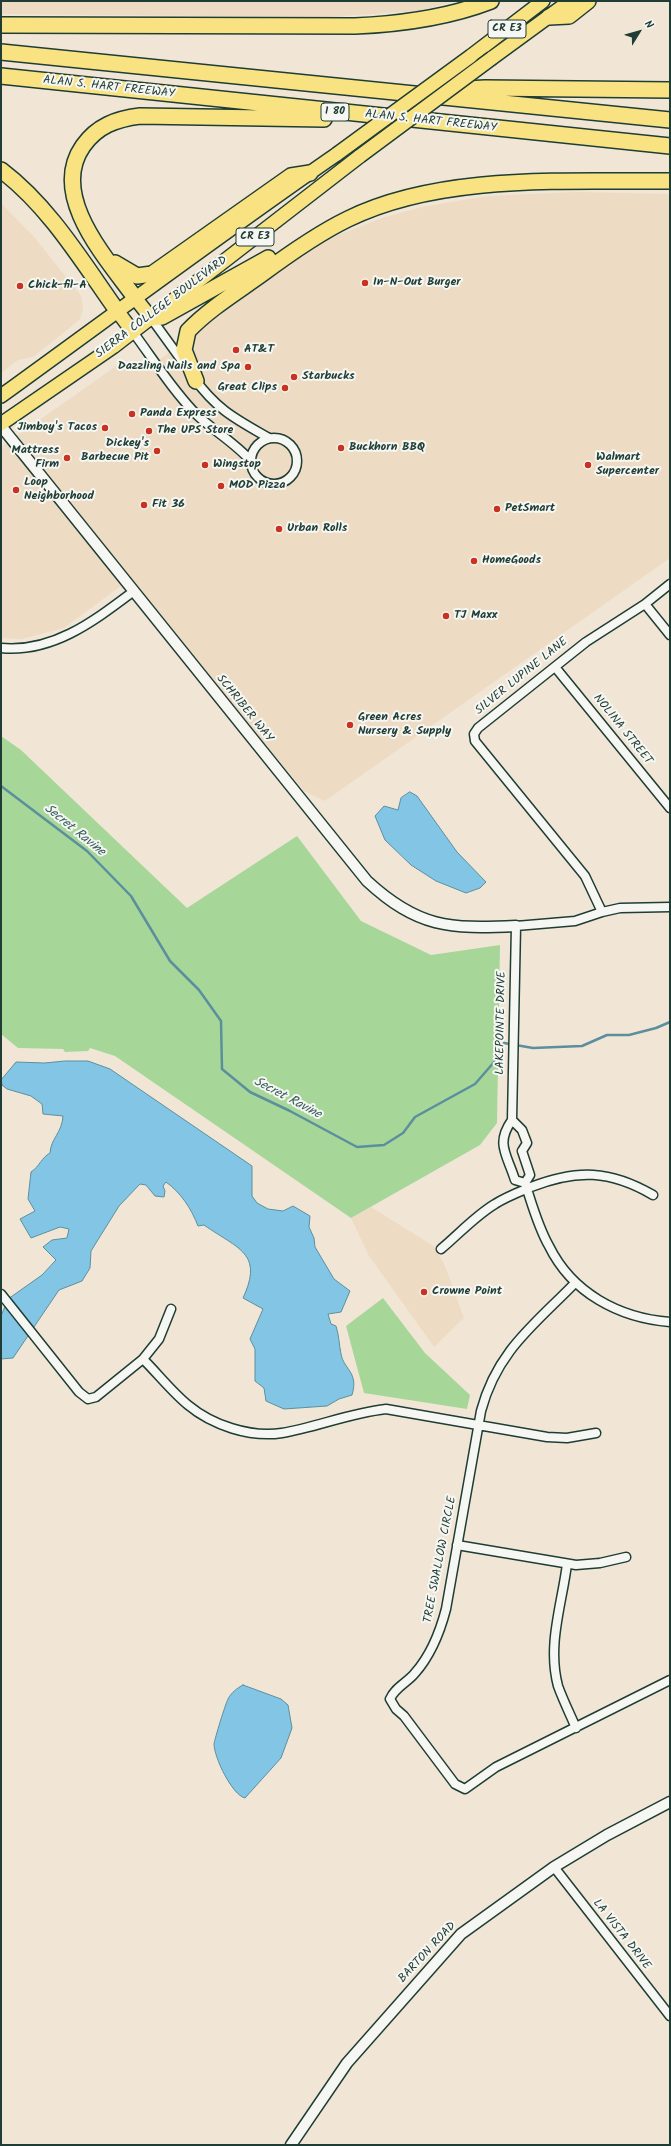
<!DOCTYPE html>
<html>
<head>
<meta charset="utf-8">
<style>
  body { margin:0 }
  #map { position:relative; width:671px; height:2146px; overflow:hidden; background:#f1e6d6; font-family:Kalam,sans-serif }
  canvas { display:block }
  .frame { position:absolute; inset:0; border:2px solid #1f3d34; pointer-events:none }
  .north { position:absolute; left:619px; top:12px; width:40px; height:40px; -webkit-text-stroke:3px #f6f6f2; paint-order:stroke; rotate:53deg; font-size:11px; font-weight:700; line-height:16px; text-align:center; color:#1f3d34 }
  .north::after { content:''; display:block; margin:auto; width:14px; height:18px; background:#1f3d34; clip-path:polygon(50% 0,100% 100%,50% 72%,0 100%) }
</style>
</head>
<body>
<div id="map">
<canvas width="671" height="2146"></canvas>
<div class="frame"></div>
<div class="north">N</div>
</div>
<script>
const ctx = document.querySelector('canvas').getContext('2d');
ctx.lineJoin = 'round';
function fill(path, color) { ctx.fillStyle = color; ctx.fill(path, 'evenodd'); }
function stroke(path, color, width, dash) { ctx.strokeStyle = color; ctx.lineWidth = width; ctx.lineCap = dash ? 'butt' : 'round'; ctx.setLineDash(dash || []); ctx.stroke(path); }
function label(font, color, halo, rows, align = 'center') {
  ctx.font = font + ' Kalam,sans-serif'; ctx.lineWidth = 4; ctx.setLineDash([]); ctx.textBaseline = 'middle'; ctx.strokeStyle = halo; ctx.fillStyle = color; for (const [text, x, y, turn = 0] of rows) {
    ctx.save(); ctx.translate(x, y); ctx.rotate((+turn || 0) * Math.PI / 180); ctx.textAlign = isNaN(turn) ? turn : align; if (halo) ctx.strokeText(text, 0, 0); ctx.fillText(text, 0, 0); ctx.restore();
  }
}
fill(new Path2D(`
  M1,1H457L418,11L328,17L1,14Z
  M577,192L670,194V558L325,801L304,791L129,580L64,628L22,639L1,638V447L119,364L139,362L149,367L292,263L333,237L385,217L422,207L487,196Z
  M1,203L35,238L81,296L83,308L80,319L67,330L33,357L18,360L1,373Z
  M371,1207L435,1247L445,1266L464,1318L434,1347L369,1256L351,1218Z`), '#eddbc3');
fill(new Path2D(`
  M1,736L21,750L187,908L297,836L361,921L431,955L500,945L497,1123L480,1145L351,1218L115,1056L90,1048L88,1051L65,1052L63,1049L18,1048L1,1034Z
  M383,1298L425,1353L470,1395L467,1409L364,1393L346,1326Z`), '#a6d798');
const water = new Path2D(`
  M410,792L417,796L457,852L486,882L480,888L466,893L436,881L411,865L385,840L375,816L384,806L398,810L401,798Z
  M65,1061H88L110,1069L252,1166V1196L257,1203L268,1209L283,1211L293,1206L310,1216L309,1227L314,1238L315,1247L334,1279L350,1291L341,1312L328,1314L331,1324L336,1326C339,1335 339,1344 341,1354C344,1370 359,1372 352,1395L339,1399L327,1406L284,1409L266,1401L264,1388L255,1381V1349L250,1339L263,1309L243,1298C264,1253 238,1249 204,1225L198,1226C191,1208 181,1193 166,1182L163,1186L165,1191L164,1197L155,1196L146,1185L140,1184L119,1206L91,1251L90,1268L82,1281L59,1290L13,1358L1,1359V1316L8,1299L42,1275L56,1260L43,1247L52,1240L67,1238L69,1229L60,1227L31,1238L20,1219L35,1211L28,1199L31,1172C40,1166 41,1158 50,1153C51,1138 62,1133 63,1116L43,1114L42,1104L31,1096L7,1089L2,1085L1,1080L16,1062L44,1063Z
  M243,1685L281,1699L288,1705L292,1728L281,1758L245,1798C232,1795 214,1757 214,1744C215,1738 225,1705 228,1699C231,1693 237,1688 243,1685Z`);
fill(water, '#83c5e4');
stroke(water, '#5b8f9e', 1);
stroke(new Path2D(`
  M1,786L87,851L131,896L170,961L199,990L221,1021L222,1069L250,1092L290,1111L357,1147L384,1145L403,1133L415,1117L475,1084L495,1061L504,1043L533,1048L582,1046L607,1035H629L656,1028L670,1022`), '#5b8f9e', 2.5);
const minor = new Path2D(`
  M151,318L185,365
  M133,332C153,359 173,391 197,415C214,431 235,443 251,461
  M194,378C217,410 236,419 269,438
  M251 461a23 23 0 1 1 46 0a23 23 0 1 1-46 0Z
  M645,604L670,635
  M1,648C53,653 94,621 134,591
  M555,667L670,808
  M602,912L585,876L475,741L474,734L478,728L586,642L645,604L670,584
  M512,1120L522,1130L527,1143L522,1151
  M522,1151L530,1175L525,1183C532,1204 538,1227 549,1246C572,1293 619,1318 670,1322
  M525,1183L515,1180C507,1154 495,1144 512,1120L516,926L575,921L602,912L620,908L670,907
  M441,1249C459,1234 475,1216 495,1204C506,1197 519,1192 531,1187C577,1169 610,1170 653,1195
  M575,1283C534,1325 497,1351 481,1411L446,1609C440,1632 431,1655 415,1673C407,1683 395,1687 390,1699L396,1709L404,1716L455,1784L465,1789L496,1767L670,1680
  M1,1294L79,1392L88,1399L96,1397L143,1359L159,1339L171,1309
  M143,1359C158,1374 172,1392 188,1405C212,1425 250,1438 282,1433C317,1427 350,1413 386,1409L547,1437L567,1438L596,1433
  M457,1545L576,1565L600,1563L626,1557
  M567,1564C562,1604 547,1645 558,1686C563,1700 570,1714 576,1728
  M554,1867L670,2016`);
const tertiary = new Path2D(`
  M1,426L367,881C418,928 449,929 516,926
  M291,2145L347,2063L461,1934L554,1867L607,1835L670,1802`);
const primary = new Path2D(`
  M471,56L543,1
  M492,58L570,1
  M136,299L151,318
  M118,312L133,332
  M1,396C113,315 224,232 337,154
  M1,424L113,347L360,156`);
const motorway = new Path2D(`
  M549,17L569,16L588,1
  M1,25L355,26C401,24 447,18 491,1
  M1,52L670,120
  M1,76L670,146
  M447,90L485,88L670,90
  M1,170C50,207 83,263 118,312
  M115,263L137,276L152,274L291,176L310,173
  M136,299C108,260 48,196 83,146C97,126 116,119 140,116L324,119
  M151,318L162,317L268,258
  M196,381L184,350L188,331C209,309 237,292 262,274C289,254 317,234 348,219C441,173 569,182 670,181`);
stroke(minor, '#1f3d34', 11);
stroke(tertiary, '#1f3d34', 13);
stroke(primary, '#1f3d34', 16);
stroke(motorway, '#1f3d34', 18);
stroke(minor, '#f6f6f2', 8);
stroke(tertiary, '#f6f6f2', 10);
stroke(primary, '#f8e281', 13);
stroke(motorway, '#f8e281', 15);
const primaryBridge = new Path2D(`
  M337,154L471,56
  M360,156L492,58`);
stroke(primaryBridge, '#1f3d34', 16, []);
stroke(primaryBridge, '#f8e281', 13);
for (const [x, y, r, color] of [
  [365,283,4,"#c8321e"],
  [20,286,4,"#c8321e"],
  [236,350,4,"#c8321e"],
  [248,367,4,"#c8321e"],
  [294,377,4,"#c8321e"],
  [285,388,4,"#c8321e"],
  [132,414,4,"#c8321e"],
  [105,428,4,"#c8321e"],
  [149,431,4,"#c8321e"],
  [341,448,4,"#c8321e"],
  [157,451,4,"#c8321e"],
  [67,458,4,"#c8321e"],
  [205,465,4,"#c8321e"],
  [588,465,4,"#c8321e"],
  [221,486,4,"#c8321e"],
  [16,490,4,"#c8321e"],
  [144,505,4,"#c8321e"],
  [497,509,4,"#c8321e"],
  [279,529,4,"#c8321e"],
  [474,561,4,"#c8321e"],
  [446,616,4,"#c8321e"],
  [350,725,4,"#c8321e"],
  [424,1292,4,"#c8321e"]
]) { const dot = new Path2D(); dot.arc(x, y, r, 0, 2 * Math.PI); ctx.fillStyle = color; ctx.fill(dot); stroke(dot, '#f6f6f2', 1.5); }
for (const [x, y, w] of [
  [507,29,38],
  [335,112,28],
  [255,237,38]
]) { const box = new Path2D(); box.roundRect(x - w / 2, y - 9, w, 18, 3); ctx.fillStyle = '#f6f6f2'; ctx.fill(box); stroke(box, '#1f3d34', 1); }
label('bold 11px', '#1f3d34', null, [
  ["CR E3",507,29],
  ["I 80",335,112],
  ["CR E3",255,237]
]);
label('12px', '#1f3d34', '#f6f6f2', [
  ["ALAN S. HART FREEWAY",109,88,6],
  ["ALAN S. HART FREEWAY",431,122,6],
  ["SIERRA COLLEGE BOULEVARD",162,308,-37],
  ["SILVER LUPINE LANE",522,677,-39],
  ["SCHRIBER WAY",244,709,51],
  ["NOLINA STREET",622,730,51],
  ["LAKEPOINTE DRIVE",502,1023,-89],
  ["TREE SWALLOW CIRCLE",441,1560,-79],
  ["LA VISTA DRIVE",621,1935,52],
  ["BARTON ROAD",428,1953,-47]
]);
label('bold 12px', '#1f3d34', '#f6f6f2', [
  ["In-N-Out Burger",373,283],
  ["Chick-fil-A",28,286],
  ["AT&T",244,350],
  ["Dazzling Nails and Spa",240,367,"right"],
  ["Starbucks",302,377],
  ["Great Clips",277,388,"right"],
  ["Panda Express",140,414],
  ["Jimboy's Tacos",97,428,"right"],
  ["The UPS Store",157,431],
  ["Dickey's",149,444,"right"],
  ["Barbecue Pit",149,458,"right"],
  ["Buckhorn BBQ",349,448],
  ["Mattress",59,451,"right"],
  ["Firm",59,465,"right"],
  ["Walmart",596,458],
  ["Supercenter",596,472],
  ["Wingstop",213,465],
  ["Loop",24,483],
  ["Neighborhood",24,497],
  ["MOD Pizza",229,486],
  ["Fit 36",152,505],
  ["PetSmart",505,509],
  ["Urban Rolls",287,529],
  ["HomeGoods",482,561],
  ["TJ Maxx",454,616],
  ["Green Acres",358,718],
  ["Nursery & Supply",358,732],
  ["Crowne Point",432,1292]
], 'left');
label('italic 13px', '#385f60', '#f6f6f2', [
  ["Secret Ravine",74,831,39],
  ["Secret Ravine",287,1099,28]
]);
</script>
</body>
</html>
